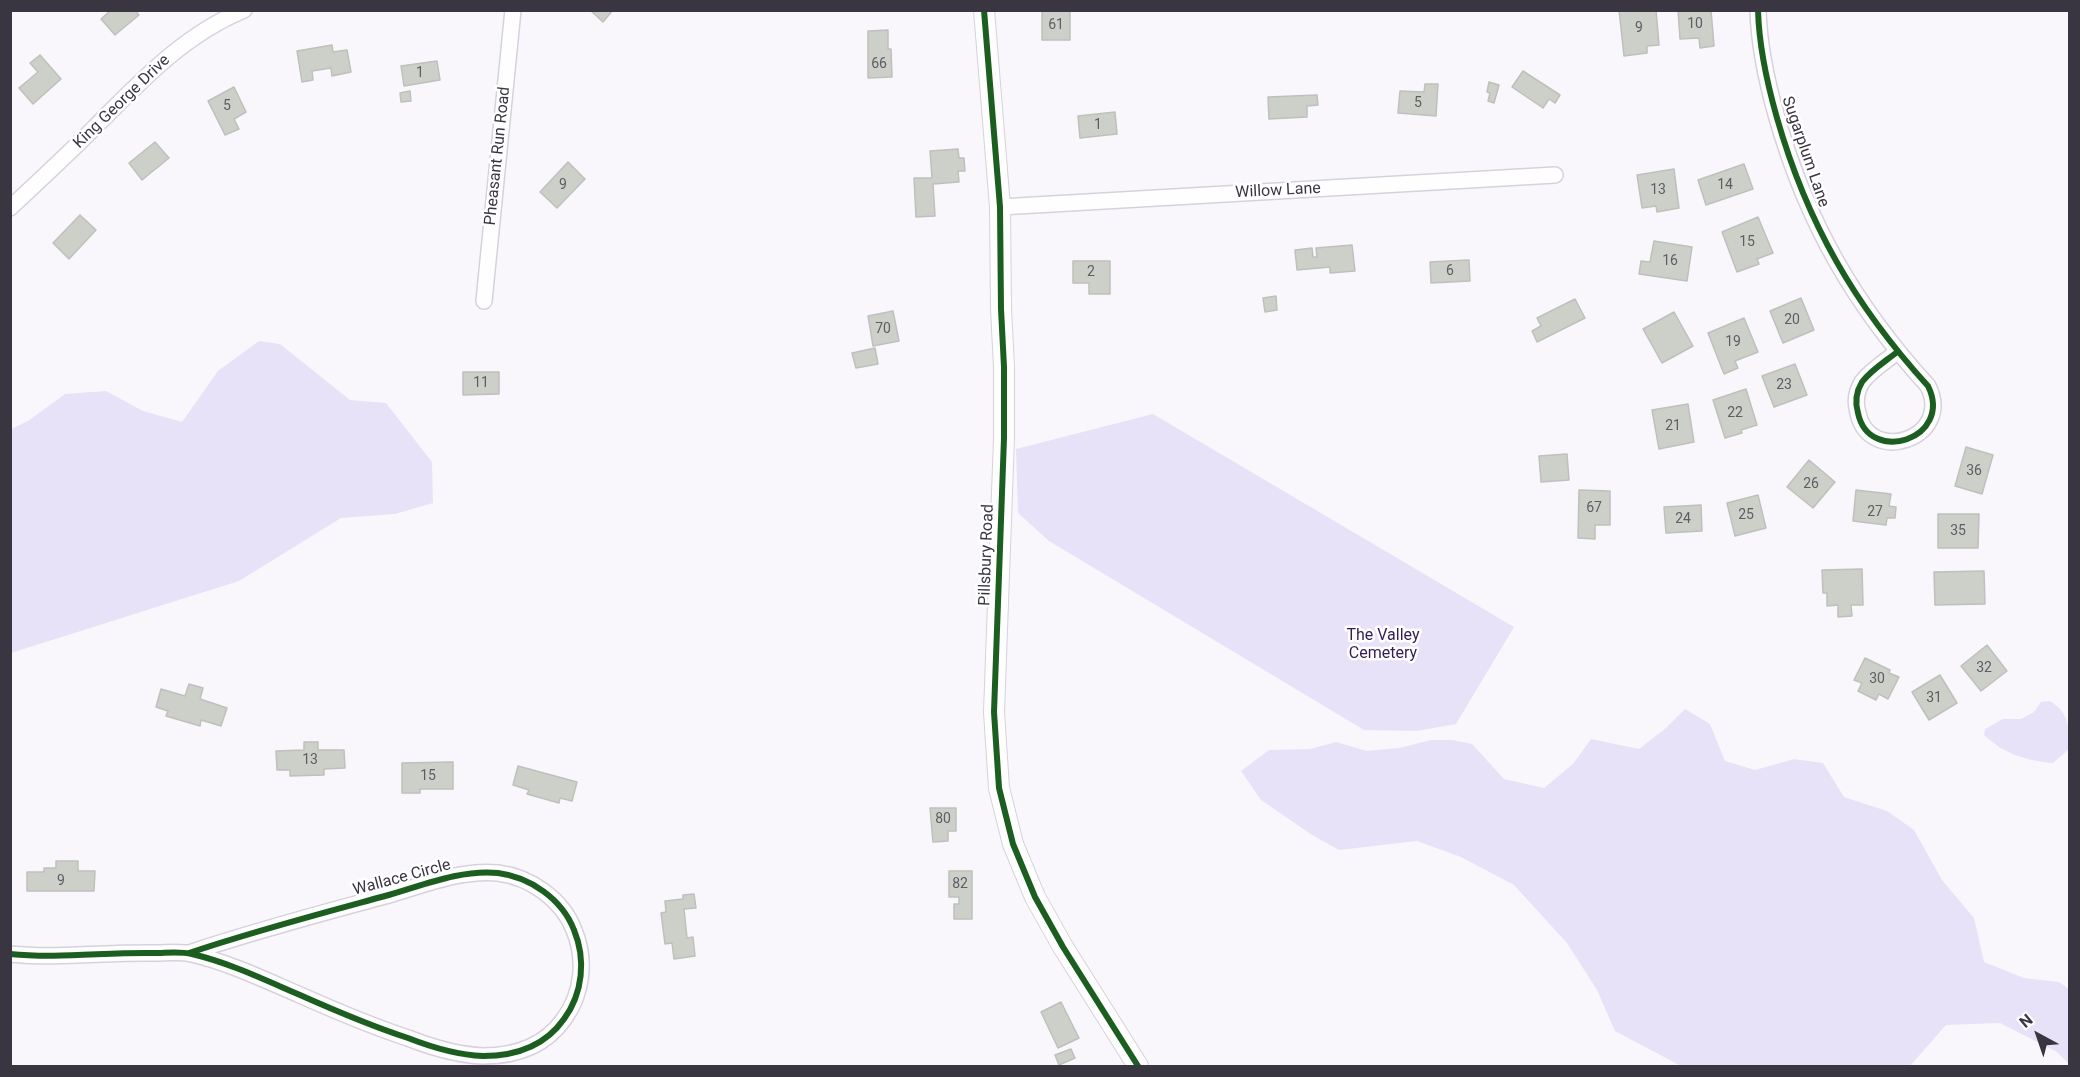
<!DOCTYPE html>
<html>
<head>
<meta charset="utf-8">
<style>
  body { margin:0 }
  #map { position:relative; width:2080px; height:1077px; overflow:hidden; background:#f9f7fc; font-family:Roboto,sans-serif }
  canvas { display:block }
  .frame { position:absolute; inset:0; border:12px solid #393642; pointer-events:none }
  .north { position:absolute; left:2008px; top:1005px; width:60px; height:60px; -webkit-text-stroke:4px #fff; paint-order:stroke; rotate:320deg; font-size:16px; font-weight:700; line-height:24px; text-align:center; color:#393642 }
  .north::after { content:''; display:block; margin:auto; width:21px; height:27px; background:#393642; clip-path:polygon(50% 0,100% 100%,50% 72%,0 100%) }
</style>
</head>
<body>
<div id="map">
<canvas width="2080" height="1077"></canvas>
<div class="frame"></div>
<div class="north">N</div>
</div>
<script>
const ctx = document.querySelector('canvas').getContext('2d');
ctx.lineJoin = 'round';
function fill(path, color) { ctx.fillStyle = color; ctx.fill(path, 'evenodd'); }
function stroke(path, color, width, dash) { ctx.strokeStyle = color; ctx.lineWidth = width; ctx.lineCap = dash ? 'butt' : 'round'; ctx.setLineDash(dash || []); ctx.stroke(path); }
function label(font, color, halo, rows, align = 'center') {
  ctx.font = font + ' Roboto,sans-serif'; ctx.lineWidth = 5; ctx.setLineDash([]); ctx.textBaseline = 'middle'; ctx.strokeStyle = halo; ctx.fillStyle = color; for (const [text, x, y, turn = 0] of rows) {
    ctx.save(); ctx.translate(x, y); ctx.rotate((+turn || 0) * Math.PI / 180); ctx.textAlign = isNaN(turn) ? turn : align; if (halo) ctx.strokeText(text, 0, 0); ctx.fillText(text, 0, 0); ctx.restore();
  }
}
fill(new Path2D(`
  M259,341L280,344L350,400L386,403L432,462L433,503L395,514L341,518L239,581L11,653V429L28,421L65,394L106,391L143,411L182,422L218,371Z
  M1153,414L1514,627L1456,724L1417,731L1364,730L1049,541L1018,513L1016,449Z
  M2050,701C2069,712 2070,729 2069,749L2053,763C2025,760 2006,755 1984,735L1985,729L2003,719H2021L2034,712L2041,702Z
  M1685,709L1710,724L1725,761L1755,770L1794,759L1823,763L1844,797L1887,811L1914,830L1942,880L1974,918L1984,962L2024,978L2059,982L2069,989V1064L2057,1052L2000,1023L1946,1025L1910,1066H1681L1615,1031L1597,990L1567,943L1514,885L1461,857L1417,841L1339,850L1312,835L1261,800L1241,771L1269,750L1310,749L1336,742L1367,751L1399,748L1431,740H1452L1472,744L1504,779L1544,788L1573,764L1591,739L1639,749L1666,728Z`), '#e7e2f7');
const building = new Path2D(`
  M111,10H135L139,15L115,35L101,19Z
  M590,10H613L603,22Z
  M1042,10H1070V40H1042Z
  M1619,10H1656L1659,45L1647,46V53L1624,56Z
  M1678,10H1711L1714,46L1700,48L1699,38L1680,39Z
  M888,30V49H891L892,77L868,78V31Z
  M332,45L333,52L347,50L351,72L332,76L331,68L312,71L313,80L302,82L297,51Z
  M40,55L61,79L33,104L19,88L38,72L30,63Z
  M437,61L440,80L404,86L401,66Z
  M1523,71L1560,95L1555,103L1549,99L1543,108L1512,87Z
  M1489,82L1499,85L1494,103L1488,101L1490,93L1487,92Z
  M1425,84H1438L1436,116L1398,113L1400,91L1424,92Z
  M234,87L246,112L234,119L239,129L225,135L208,101Z
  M410,91L411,101L401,102L400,93Z
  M1317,95L1318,105L1307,106V117L1269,119L1268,97Z
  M1115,112L1117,134L1080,138L1078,116Z
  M155,142L169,158L142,180L129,163Z
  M958,149L959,158H964L965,171H958L959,182L933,184L935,216L916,217L914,178H932L930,151Z
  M568,162L585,179L557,208L540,192Z
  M1744,164L1753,189L1706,205L1698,180Z
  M1674,169L1679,208L1657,212L1656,206L1642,208L1637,175Z
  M80,215L96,230L69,259L53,243Z
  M1758,217L1773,253L1757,259L1759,264L1737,272L1722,232Z
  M1654,241L1692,247L1687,281L1639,274L1641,261L1650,262Z
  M1352,245L1355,271L1330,273V267L1297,270L1295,250L1312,248L1313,257H1317L1316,248Z
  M1469,260L1470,281L1431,283L1430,262Z
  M1073,261H1110V294H1089V283H1073Z
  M1276,296L1277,310L1265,312L1263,298Z
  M1801,298L1814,330L1783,343L1770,311Z
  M1575,299L1585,318L1537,342L1532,331L1541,326L1537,318Z
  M893,311L899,341L873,346L868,316Z
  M1674,312L1693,346L1662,363L1643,329Z
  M1744,318L1758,352L1735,361L1738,368L1724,374L1708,333Z
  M875,348L878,364L856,368L852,353Z
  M1795,364L1807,395L1774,407L1762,376Z
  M463,372H499V394L463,395Z
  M1746,389L1757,425L1741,430L1742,433L1725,438L1713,400Z
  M1688,404L1694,442L1659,449L1652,410Z
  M1966,447L1993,455L1982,494L1955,486Z
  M1567,454L1569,480L1541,482L1539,456Z
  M1809,460L1835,482L1813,508L1787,487Z
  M1579,490L1610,491V525H1595V539L1578,538Z
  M1856,490L1891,494L1889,506L1896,507L1895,518H1887L1886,525L1853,521Z
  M1758,495L1766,528L1735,536L1727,503Z
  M1701,505L1702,531L1666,533L1664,507Z
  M1938,514H1979L1978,548H1938Z
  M1862,569L1863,605H1851L1852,616L1838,617V605L1827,606V593H1823L1822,570Z
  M1984,571L1985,604L1935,605L1934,572Z
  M1987,645L2007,671L1981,691L1961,666Z
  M1865,658L1890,670L1889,673L1899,677L1888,699L1879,694L1876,700L1858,691L1862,683L1854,680Z
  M1940,675L1957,703L1929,720L1912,692Z
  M189,684L203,688L200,699L227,708L221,726L201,720L200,726L166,716L168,711L156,707L161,689L185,696Z
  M304,742H318V750H344L345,768L324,769V775L290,776V770H277L276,751L304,750Z
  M453,762V789H420V793H402V763Z
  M518,766L577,782L572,801L560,798L559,803L527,794L529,790L513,785Z
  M930,808H956V831H948V841L933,842Z
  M56,861H78V871H95L94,891H27V872H44V868H56Z
  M949,871H972V919H954V904H959V897H949Z
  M694,894L696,908L684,909L687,938L693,937L695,956L674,959L672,943L665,944L661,913L666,912L665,901L683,899V895Z
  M1061,1002L1079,1038L1058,1048L1041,1012Z
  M1071,1049L1075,1058L1059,1065L1055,1055Z`);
fill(building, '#cdd0c9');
stroke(building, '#bec0bc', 1.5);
const street = new Path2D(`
  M1758,10C1759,47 1767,83 1777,118C1807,223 1855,306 1928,386C1954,439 1869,466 1858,413C1855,403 1856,392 1862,382C1871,370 1886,361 1897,352
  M1000,207L1555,175
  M10,208C38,182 66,156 93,129C138,84 183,35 244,10
  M484,301L513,10
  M10,954C59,959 106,952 154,953C166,953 180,951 192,954C230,963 265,980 300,995C336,1011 371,1026 408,1038C431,1047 457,1055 483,1056C515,1056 545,1046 564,1019C583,993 586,959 574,930C562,899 530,877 498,873C461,869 421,886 385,896C319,914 254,931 189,953`);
const secondary = new Path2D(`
  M984,10L1000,207L1001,309L1004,367V438L994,712L999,788L1013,844L1035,897L1063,947L1138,1066`);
stroke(street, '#d5d2dc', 18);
stroke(secondary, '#d5d2dc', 22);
stroke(street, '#fefeff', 15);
stroke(secondary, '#fefeff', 20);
stroke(new Path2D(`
  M984,10L1000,207L1001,309L1004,367V438L994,712L999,788L1013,844L1035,897L1063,947L1138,1066
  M1758,10C1759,47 1767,83 1777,118C1807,223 1855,306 1928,386C1954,439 1869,466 1858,413C1855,403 1856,392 1862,382C1871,370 1886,361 1897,352
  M10,954C59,959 106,952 154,953C166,953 180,951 192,954C230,963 265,980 300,995C336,1011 371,1026 408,1038C431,1047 457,1055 483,1056C515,1056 545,1046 564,1019C583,993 586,959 574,930C562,899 530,877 498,873C461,869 421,886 385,896C319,914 254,931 189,953`), '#1b5e20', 6);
label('14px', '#5e5c64', null, [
  ["10",1695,24],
  ["61",1056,25],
  ["9",1639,28],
  ["66",879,64],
  ["1",420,73],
  ["5",1418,103],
  ["5",227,106],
  ["1",1098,125],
  ["9",563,185],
  ["14",1725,185],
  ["13",1658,190],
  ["15",1747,242],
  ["16",1670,261],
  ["6",1450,271],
  ["2",1091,272],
  ["20",1792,320],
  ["70",883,329],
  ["19",1733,342],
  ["11",481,383],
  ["23",1784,385],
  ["22",1735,413],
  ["21",1673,426],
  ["36",1974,471],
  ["26",1811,484],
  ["67",1594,508],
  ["27",1875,512],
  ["25",1746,515],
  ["24",1683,519],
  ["35",1958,531],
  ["32",1984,668],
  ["30",1877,679],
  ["31",1934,698],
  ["13",310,760],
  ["15",428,776],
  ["80",943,819],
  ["9",61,881],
  ["82",960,884]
]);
label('16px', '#393642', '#fff', [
  ["King George Drive",122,102,-44],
  ["Sugarplum Lane",1805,152,71],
  ["Pheasant Run Road",498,156,-84],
  ["Willow Lane",1278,191,-3],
  ["Pillsbury Road",987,555,-88],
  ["Wallace Circle",402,878,-15]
]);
label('16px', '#321d56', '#fff', [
  ["The Valley",1383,636],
  ["Cemetery",1383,654]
]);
</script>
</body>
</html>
